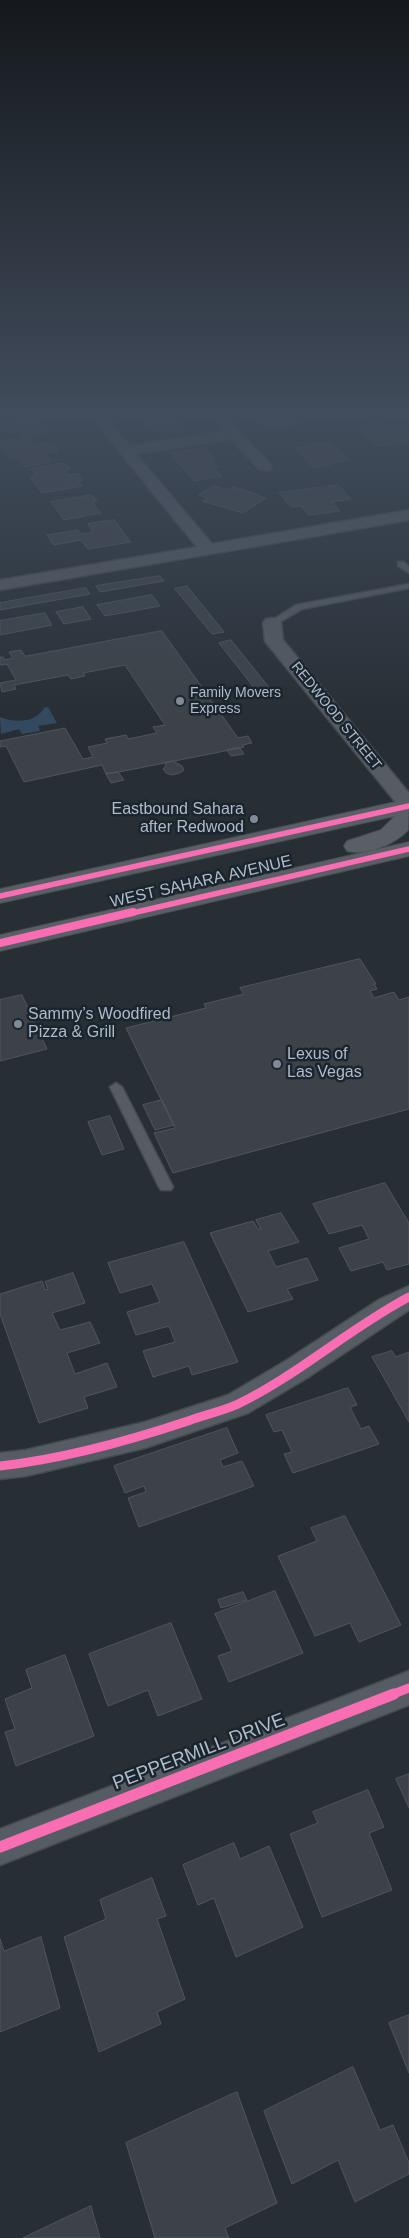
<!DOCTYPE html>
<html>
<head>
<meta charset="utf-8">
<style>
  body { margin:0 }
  canvas { display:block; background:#272e34 }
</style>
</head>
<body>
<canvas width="409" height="2238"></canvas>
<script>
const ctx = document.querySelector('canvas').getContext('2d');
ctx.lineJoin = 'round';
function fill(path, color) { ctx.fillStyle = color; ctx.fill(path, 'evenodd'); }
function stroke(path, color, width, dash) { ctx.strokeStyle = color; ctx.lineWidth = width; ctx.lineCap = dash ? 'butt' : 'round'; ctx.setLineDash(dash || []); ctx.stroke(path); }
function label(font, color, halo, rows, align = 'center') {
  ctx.font = font + ' Helvetica,sans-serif'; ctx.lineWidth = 5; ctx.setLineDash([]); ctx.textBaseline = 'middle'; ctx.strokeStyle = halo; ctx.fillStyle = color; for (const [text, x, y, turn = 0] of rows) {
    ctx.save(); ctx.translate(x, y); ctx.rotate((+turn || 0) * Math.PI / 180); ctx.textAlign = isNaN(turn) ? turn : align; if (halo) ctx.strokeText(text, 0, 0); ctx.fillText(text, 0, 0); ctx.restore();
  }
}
fill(new Path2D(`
  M48,707L57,723L38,726L40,731L22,734L19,729L1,734L0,717C14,723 36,723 44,708Z`), '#32495f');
const building = new Path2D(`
  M11,414H32L46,432L23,436L20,431L6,433L0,424L17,421Z
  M137,414H171L187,431L176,433L172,429L153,432Z
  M267,414L268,416L298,414L306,421L271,429L264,423L257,424L248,415Z
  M378,424L384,430L401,428L409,436V438L406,439L409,442L376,446L357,427Z
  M31,437L36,444L51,442L58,451L45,453L52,462L25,467L19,458L11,459L0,444V442Z
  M330,442L349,460L314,468L296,448Z
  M205,448L215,459L212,460L218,467L214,468L222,476L194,481L170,453Z
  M65,463L71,470L65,471L68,475L78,473L83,480L79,481L83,486L42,493L30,477L36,476L31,469Z
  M338,485L351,499L332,502L340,511L309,515L301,506L291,507L279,493Z
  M214,486L228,490L233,487L260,495L258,496L266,498L243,513L202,501L207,498L199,495Z
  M92,495L97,501L92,502L101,513L64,520L51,502Z
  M114,520L131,542L88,549L81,540L54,545L47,535L78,530L81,534L93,532L88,524Z
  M160,576L164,581L100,592L96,586Z
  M187,586L224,632L212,634L175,589Z
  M86,588L90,594L0,610V603Z
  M152,595L160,606L105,616L97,605Z
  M83,607L91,619L64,624L56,612Z
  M45,613L52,625L0,635V621Z
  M162,631L238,738L248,736L252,743L242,745L244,747L240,748L119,772L106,774L102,765L24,782L6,746L0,747V741L65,728L83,759L93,757L88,747L107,743L105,739L126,735L128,739L157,733L153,727L165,725L125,665L83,673L85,676L71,679L68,675L14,685L16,689L2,692L0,683L16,680L7,664L0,665V657H3L5,660L13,658L9,652L21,650L25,656Z
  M231,640L272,691L259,694L219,643Z
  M240,748L244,754L231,756L227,750Z
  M173,761L182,766L184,770L180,773L172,775L166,773L163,769L166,766L165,763Z
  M118,772L124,780L111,783L106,774Z
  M360,959L376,984H374L377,989L370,991L374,998L394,992L399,1000L409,997V1109L173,1173L154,1133L175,1128L126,1028L206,1008L204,1004L244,994L240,988Z
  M22,995L47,1049L0,1061V1000Z
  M162,1100L174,1125L155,1130L143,1105Z
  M110,1116L124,1149L102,1155L88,1122Z
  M385,1183L409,1223V1264L387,1270L383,1262L351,1271L339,1248L369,1239L362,1225L329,1234L313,1204Z
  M281,1213L299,1242L268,1251L276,1267L307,1258L318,1280L287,1289L293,1299L248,1312L210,1233L253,1221L258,1229H261L256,1220Z
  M184,1242L238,1362L192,1375L189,1366L153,1377L143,1351L175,1342L169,1326L136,1335L127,1312L160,1302L152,1284L120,1293L108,1263Z
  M73,1273L85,1303L52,1313L60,1330L90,1322L100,1343L67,1353L75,1374L107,1363L117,1387L84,1397L88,1408L39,1423L0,1314V1294L42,1281L45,1290L48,1289L45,1282Z
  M392,1351L396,1357L409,1352V1422L372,1357Z
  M348,1388L357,1405L350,1407L361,1429L369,1426L379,1444L293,1473L284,1454L292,1452L282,1430L274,1432L266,1415Z
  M227,1428L238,1453L220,1460L223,1467L242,1461L254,1486L139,1527L128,1498L146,1492L144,1486L125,1493L114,1466Z
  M345,1516L401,1625L359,1642L350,1623L315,1636L278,1556L317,1541L311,1528Z
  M275,1591L303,1653L229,1682L218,1656L232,1651L215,1614Z
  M243,1592L247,1600L221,1608L218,1600Z
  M171,1623L202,1699L158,1716L148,1690L108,1706L89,1654Z
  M65,1655L94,1736L16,1766L5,1732L15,1729L5,1699L32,1688L26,1670Z
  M409,1774V1808L396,1779Z
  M368,1790L384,1827L369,1833L392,1890L322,1917L290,1834L318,1823L313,1812Z
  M234,1843L240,1859L269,1846L303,1927L236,1957L214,1898L198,1905L183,1865Z
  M152,1878L166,1916L157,1919L185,1999L157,2012L161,2024L99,2052L64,1937L106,1919L100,1900Z
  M41,1937L60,2008L0,2032V1939L4,1951Z
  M409,2015V2073L389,2023Z
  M353,2067L380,2130L393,2125L409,2163V2174L355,2202L338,2160L292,2184L264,2111Z
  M237,2092L277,2203L225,2228L229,2238H155L126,2143Z
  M91,2206L100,2238H23Z`);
fill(building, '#3c4248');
stroke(building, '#4e565c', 1);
const service = new Path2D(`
  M398,562H404L409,567V573L398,566Z
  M409,584V588L302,609L275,625L268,623L296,605Z
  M116,1083L122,1087L173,1187L171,1190H161L159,1187L110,1087Z`);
const minor = new Path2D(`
  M89,414H103L130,446L224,431L208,414H223L270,464L272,467L270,470H260L231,439L136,454L212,544L409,510V520L0,590V580L197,547Z
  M272,618L278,619L281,623L283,640L409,793V812L402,810L268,645L265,641L263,623L266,619Z
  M409,1286V1310L307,1378L248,1413L145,1448L26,1476L0,1479V1453L26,1450L145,1422L228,1395L287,1360L380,1299Z
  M409,1671V1705L0,1865V1829Z`);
const primary = new Path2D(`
  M409,799L408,830C395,844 367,856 347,851L344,846L347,841L381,830L395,816L0,903V889Z
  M409,842V856L0,951V935Z`);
stroke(service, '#444a4f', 3);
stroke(minor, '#444a4f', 3);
stroke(primary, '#444b51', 2);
fill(service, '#565c63');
fill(minor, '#565c63');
fill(primary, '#595f65');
stroke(new Path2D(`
  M0,896L409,806
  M128,914L409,849`), '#f96db3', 5.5);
stroke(new Path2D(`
  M0,943L133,912`), '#f96db3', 8);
stroke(new Path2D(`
  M0,1466C63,1459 128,1441 188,1421C204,1415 223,1411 238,1404C298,1375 350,1328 409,1297
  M391,1695L409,1688`), '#f96db3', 9);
stroke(new Path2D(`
  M0,1847L394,1694`), '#f96db3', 11);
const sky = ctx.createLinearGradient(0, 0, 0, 727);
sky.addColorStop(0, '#15191d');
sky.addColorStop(0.57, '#414c5c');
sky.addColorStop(1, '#414c5c00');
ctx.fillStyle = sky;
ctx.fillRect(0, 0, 409, 727);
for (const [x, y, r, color] of [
  [180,701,5,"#7f8a94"],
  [254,819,5,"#7f8a94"],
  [18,1024,5,"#7f8a94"],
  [277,1064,5,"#7f8a94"]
]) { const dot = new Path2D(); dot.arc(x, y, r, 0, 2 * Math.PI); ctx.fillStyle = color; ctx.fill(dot); stroke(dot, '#1a252f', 2); }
label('14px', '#afbbc7', '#1a252f', [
  ["Family Movers",190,693],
  ["Express",190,709]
], 'left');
label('14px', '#afbbc7', '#1a252f', [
  ["REDWOOD STREET",336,716,51]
]);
label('16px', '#afbbc7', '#1a252f', [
  ["Eastbound Sahara",244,810,"right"],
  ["after Redwood",244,828,"right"],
  ["Sammy’s Woodfired",28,1015],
  ["Pizza & Grill",28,1033],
  ["Lexus of",287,1055],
  ["Las Vegas",287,1073]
], 'left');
label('16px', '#afbbc7', '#1a252f', [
  ["WEST SAHARA AVENUE",201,882,-13]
]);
label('19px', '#afbbc7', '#1a252f', [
  ["PEPPERMILL DRIVE",199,1752,-21]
]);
</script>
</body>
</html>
